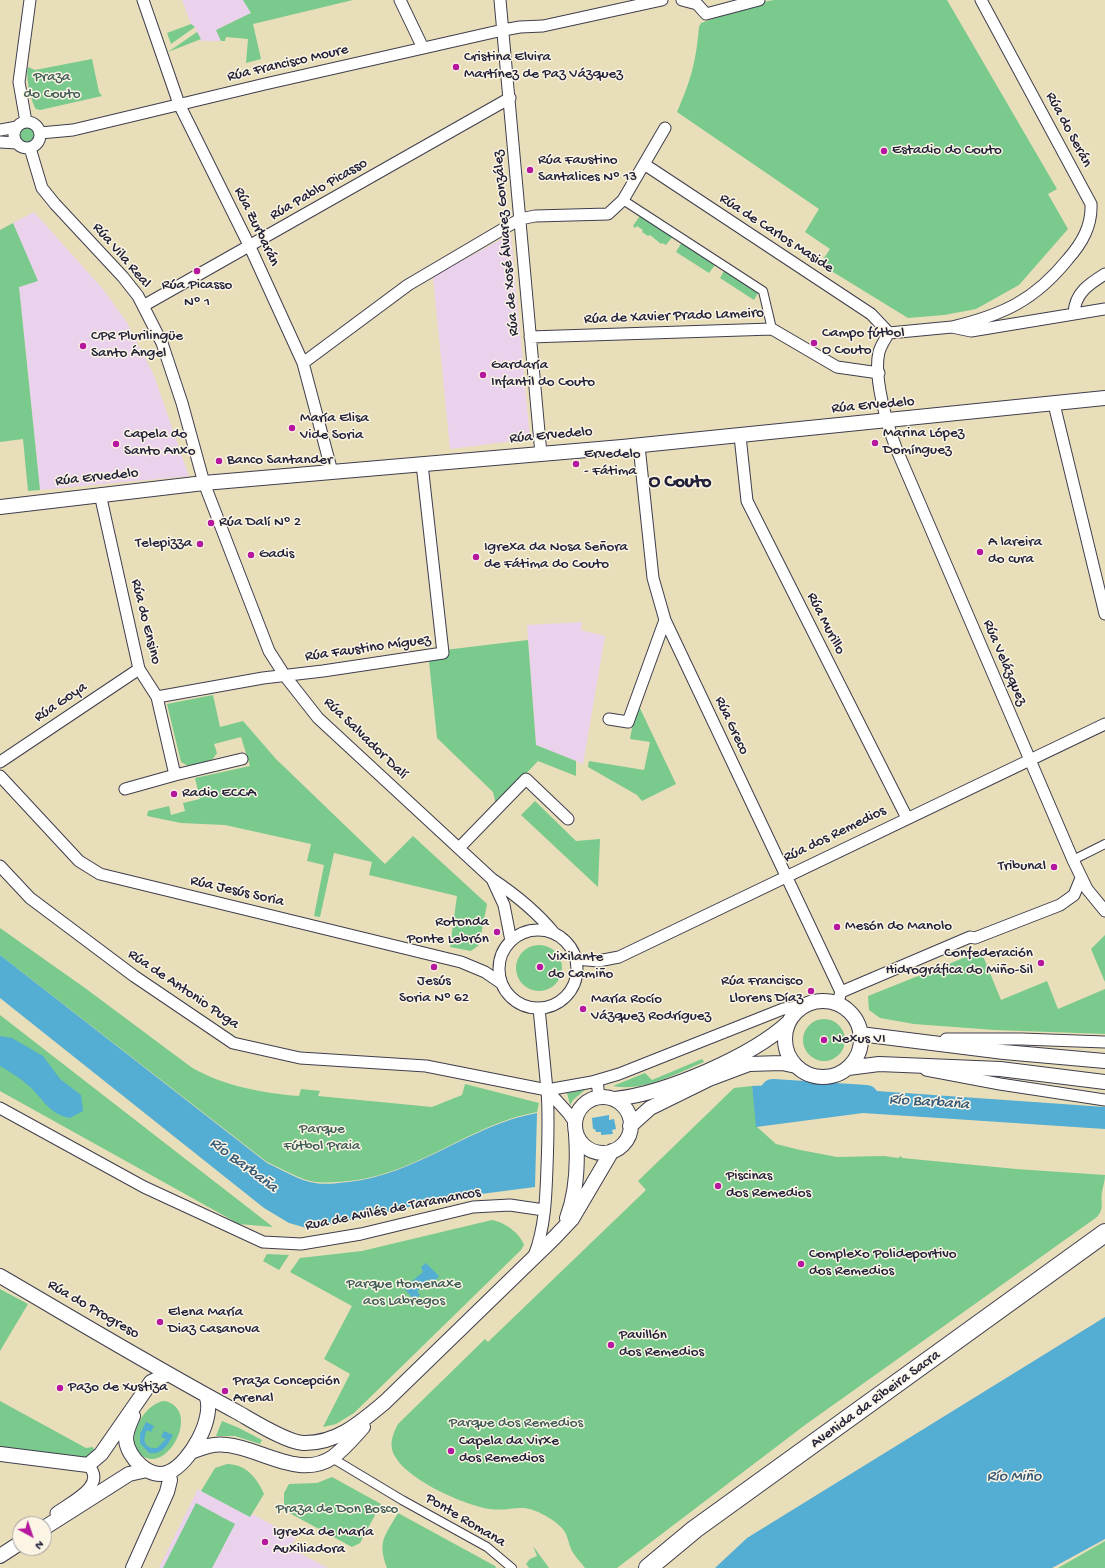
<!DOCTYPE html>
<html>
<head>
<meta charset="utf-8">
<style>
  body { margin:0 }
  #map { position:relative; width:1105px; height:1568px; overflow:hidden; background:#e8deb9; font-family:"Gochi Hand",sans-serif }
  canvas { display:block }
  .north { position:absolute; left:12px; top:1516px; width:40px; height:40px; box-sizing:border-box; background:#fcf5e5; border:1px solid #a5a1a1; border-radius:50%; rotate:140deg; font-size:11px; font-weight:700; line-height:16px; text-align:center; color:#22223b }
  .north::after { content:''; display:block; margin:auto; width:14px; height:18px; background:#b5179e; clip-path:polygon(50% 0,100% 100%,50% 72%,0 100%) }
</style>
</head>
<body>
<div id="map">
<canvas width="1105" height="1568"></canvas>
<div class="north">N</div>
</div>
<script>
const ctx = document.querySelector('canvas').getContext('2d');
ctx.lineJoin = 'round';
function fill(path, color) { ctx.fillStyle = color; ctx.fill(path, 'evenodd'); }
function stroke(path, color, width, dash) { ctx.strokeStyle = color; ctx.lineWidth = width; ctx.lineCap = dash ? 'butt' : 'round'; ctx.setLineDash(dash || []); ctx.stroke(path); }
function label(font, color, halo, rows, align = 'center') {
  ctx.font = font + ' "Gochi Hand",sans-serif'; ctx.lineWidth = 3; ctx.setLineDash([]); ctx.textBaseline = 'middle'; ctx.strokeStyle = halo; ctx.fillStyle = color; for (const [text, x, y, turn = 0] of rows) {
    ctx.save(); ctx.translate(x, y); ctx.rotate((+turn || 0) * Math.PI / 180); ctx.textAlign = isNaN(turn) ? turn : align; if (halo) ctx.strokeText(text, 0, 0); ctx.fillText(text, 0, 0); ctx.restore();
  }
}
fill(new Path2D(`
  M182,0H243L251,13L216,30L221,41H201L195,27L191,24Z
  M34,212L102,288L126,321L153,373L189,476L40,490L19,287L37,281L13,223Z
  M511,234L530,439L450,449L433,277Z
  M582,622L581,630L605,636L583,764L536,745L527,625Z
  M198,1489L250,1517L252,1514L296,1537L290,1548L328,1568H159Z`), '#ead1ec');
fill(new Path2D(`
  M243,0H353L253,24L261,59L246,63L248,39L226,37L225,41H221L216,30L251,13Z
  M774,0H947L1057,189L1048,194L1068,229L1019,285L976,309L944,315L908,318L820,264L830,249L805,232L819,209L677,112C691,80 696,62 699,27L701,23L757,3Z
  M191,24L195,27L171,44L167,33Z
  M197,32L201,39L168,52Z
  M92,59L99,92L102,96L40,110L36,109C31,102 25,75 28,67L35,70Z
  M20 135a8 8 0 1 1 16 0a8 8 0 1 1-16 0Z
  M641,214L650,220L649,222L654,226L656,224L667,234L669,233L673,236L666,245L662,243L661,244L650,235L648,236L642,232L643,230L637,226L635,228L633,226Z
  M13,223L38,281L19,287L40,490L28,491L23,439L0,442V230Z
  M682,242L715,265L709,273L676,252Z
  M724,271L758,293L754,300L720,278Z
  M528,640L536,745L576,761V776L538,761L496,805L493,792L437,738L428,652Z
  M213,695L220,727L243,721L276,759L385,864L413,836L487,904L479,945L471,951L450,947L457,896L369,875L372,862L334,853L320,917L314,916L324,865L307,861L311,844L225,825L181,823L147,816L148,811L169,806L171,815L185,811L183,803L200,799L195,778L250,766L241,737L214,744L217,753L212,760L188,766L181,762L167,704Z
  M637,702L676,784L642,801L637,795L588,767L589,761L644,770L650,742L630,739Z
  M535,801L576,841L600,839L598,887L521,815Z
  M0,928L85,988L191,1067C223,1086 262,1093 299,1096L301,1089L320,1091L318,1096L432,1107L462,1095L465,1084L539,1103L537,1112C470,1124 418,1174 349,1181C338,1182 326,1183 315,1182C301,1180 281,1168 267,1162L0,955Z
  M1105,935V982L1091,949Z
  M516 968a23 23 0 1 1 46 0a23 23 0 1 1-46 0Z
  M981,951L1001,1000L1047,981L1058,1009L1105,989V1034L995,1030L914,1024L880,1018L869,1010L868,996Z
  M0,1015L273,1227L239,1224L0,1091Z
  M803 1040a21 21 0 1 1 42 0a21 21 0 1 1-42 0Z
  M702,1059L704,1062C675,1074 644,1092 613,1086L645,1073L652,1080Z
  M752,1086L757,1127L776,1144L800,1150L837,1157L884,1156L898,1158L901,1156L902,1158L1016,1169L1105,1175C1105,1181 1103,1186 1102,1192C1100,1202 1105,1208 1097,1217L805,1425L617,1568H585C581,1562 574,1556 571,1549C569,1544 568,1539 566,1534C563,1527 553,1520 546,1516C520,1501 514,1512 490,1509C465,1506 409,1480 396,1458C388,1447 392,1435 398,1424L485,1339L488,1342L646,1190L638,1181L734,1088Z
  M585,1090L573,1100L570,1105L567,1093Z
  M492,1220C504,1222 520,1233 524,1245L521,1250L354,1413L336,1424L323,1427L350,1374L324,1359L352,1306L290,1272L300,1258L362,1251Z
  M267,1254L289,1255L279,1270L263,1261Z
  M0,1289L28,1304L0,1351Z
  M0,1401L86,1448L93,1447L94,1450L88,1458L0,1449Z
  M165,1401C202,1410 167,1476 141,1455C123,1440 145,1402 165,1401Z
  M222,1421L239,1428L262,1440L260,1444L235,1436H216Z
  M227,1464C246,1464 257,1478 264,1494L250,1517L201,1491L215,1468Z
  M332,1477L381,1504L360,1543L352,1547L284,1510V1493L289,1484L317,1483Z
  M196,1503L235,1524L212,1568H163Z
  M398,1513L495,1566L496,1568H387C377,1541 385,1536 398,1513Z
  M1105,1541V1568H1058Z
  M533,1546L549,1568H529L526,1564L530,1559L537,1556Z`), '#79ca8c');
fill(new Path2D(`
  M0,955L267,1163C281,1169 300,1181 315,1183C325,1185 338,1183 348,1182C417,1175 470,1125 537,1113L535,1187L450,1198L310,1229L289,1223L264,1208L0,998Z
  M0,1036L12,1038L43,1056L60,1079L81,1095L83,1111L70,1118C50,1115 43,1099 29,1086C20,1078 10,1072 0,1066Z
  M796,1084L802,1088L806,1094L837,1096L848,1089L1105,1107V1129L863,1113L756,1127L752,1086Z
  M609,1115V1120L614,1119L616,1129L612,1130L613,1134L601,1135V1132H596L595,1129H593L592,1118Z
  M426,1263L439,1276L434,1282L430,1279L417,1291L420,1295L414,1300L402,1285L407,1281L410,1283L423,1272L421,1267Z
  M1105,1317V1539L1052,1568H715L747,1538Z
  M146,1422L154,1426L151,1432L147,1430C142,1440 144,1449 157,1448L166,1439L161,1437L164,1431L173,1435C167,1446 162,1455 149,1453L140,1443V1434Z`), '#54add2');
stroke(new Path2D(`
  M773,1092L866,1098`), '#54add2', 26);
const pedestrian = new Path2D(`
  M623,200L763,291L772,329
  M1073,860L1105,844
  M332,1458L402,1500L487,1547L512,1568`);
const minor = new Path2D(`
  M143,0L179,104L250,247L303,363L332,472
  M400,0L423,48
  M500,0L541,454
  M682,0L697,4L706,14L759,0
  M14 135a13 13 0 1 1 26 0a13 13 0 1 1-26 0Z
  M26,122L19,82L30,0
  M0,130L17,127
  M40,133L73,130L265,84L503,30L520,27L543,26L662,0
  M0,142L17,143
  M30,148L42,188L55,204L123,277L138,296L162,343L182,403L204,483L269,651L285,676L318,718L492,879C516,895 536,911 554,933
  M644,164L871,314L889,333
  M143,306L510,98
  M1074,313C1075,293 1089,284 1105,274
  M952,327C1003,315 1035,300 1068,259C1082,243 1092,226 1091,204L981,0
  M889,333C885,339 881,345 879,352C873,377 887,424 896,448L1073,860L1087,889L1105,911
  M889,333L952,327L971,331L1105,309
  M530,337L772,329L837,367L879,373
  M303,363L408,285L520,219L535,216L608,214L623,200L665,128
  M1054,404L1105,614
  M740,436L747,501L907,818
  M639,446L653,578L665,620L833,975L841,992L837,1005
  M100,494L139,669L157,697L175,775L125,789
  M157,697L263,678L323,671L443,653L422,464
  M609,719L628,722L665,620
  M0,762L139,669
  M175,775L242,759
  M0,776L79,861L100,874L461,962L485,972L501,983
  M459,848L526,779L568,819
  M0,866L30,898L134,976L233,1043L300,1058L426,1066L547,1090L592,1082L619,1074L783,1009L805,1006
  M492,879L504,905L511,941
  M499 969a39 39 0 1 1 78 0a39 39 0 1 1-78 0Z
  M576,959L598,961L619,957L1105,724
  M841,992L970,937L975,938L1060,905L1074,895L1081,878
  M539,1008L547,1090L568,1113L575,1123
  M946,1039H1021L1105,1042
  M926,1070L1000,1084L1105,1100
  M597,1081L599,1097
  M0,1108L144,1187L263,1242L301,1244L361,1234L473,1207L510,1205L544,1210
  M534,1256C545,1228 546,1197 547,1167C548,1141 549,1116 547,1090
  M56,1513C70,1502 108,1486 88,1465`);
const tertiary = new Path2D(`
  M0,507L204,483L622,447L1105,398
  M785 1039a38 38 0 1 1 76 0a38 38 0 1 1-76 0Z
  M860,1034L1004,1052L1105,1061
  M848,1068L879,1064L1000,1069L1105,1082
  M575 1125a28 28 0 1 1 56 0a28 28 0 1 1-56 0Z
  M615,1099C666,1093 751,1057 789,1022
  M630,1126L650,1108L709,1079L749,1064L782,1063L796,1066
  M567,1218C577,1192 578,1162 576,1134
  M0,1276C79,1322 157,1369 237,1412C253,1421 286,1442 303,1443C337,1444 361,1422 385,1402L554,1238L572,1219L612,1151
  M133,1416C130,1423 126,1431 126,1439C127,1457 150,1481 169,1472C190,1463 216,1417 206,1395
  M191,1452C203,1447 214,1443 227,1445C260,1448 300,1480 333,1457C344,1449 354,1437 363,1427
  M0,1454L88,1465L101,1454L151,1382L168,1374
  M44,1528L129,1474L147,1470
  M0,1556L20,1543
  M133,1568L167,1492L170,1480L168,1473`);
const trunk = new Path2D(`
  M648,1568L695,1529L1105,1233`);
stroke(pedestrian, '#403e4e', 10);
stroke(minor, '#403e4e', 13);
stroke(tertiary, '#403e4e', 16);
stroke(trunk, '#403e4e', 20);
stroke(pedestrian, '#fff', 8);
stroke(minor, '#fff', 11);
stroke(tertiary, '#fff', 14);
stroke(trunk, '#fff', 18);
for (const [x, y, r, color] of [
  [456,67,4,"#b5179e"],
  [884,151,4,"#b5179e"],
  [530,170,4,"#b5179e"],
  [197,271,4,"#b5179e"],
  [814,343,4,"#b5179e"],
  [83,346,4,"#b5179e"],
  [483,375,4,"#b5179e"],
  [292,428,4,"#b5179e"],
  [875,443,4,"#b5179e"],
  [116,444,4,"#b5179e"],
  [219,461,4,"#b5179e"],
  [576,464,4,"#b5179e"],
  [211,523,4,"#b5179e"],
  [200,544,4,"#b5179e"],
  [980,552,4,"#b5179e"],
  [251,555,4,"#b5179e"],
  [476,557,4,"#b5179e"],
  [174,794,4,"#b5179e"],
  [1054,867,4,"#b5179e"],
  [837,927,4,"#b5179e"],
  [497,932,4,"#b5179e"],
  [1041,963,4,"#b5179e"],
  [434,967,4,"#b5179e"],
  [540,967,4,"#b5179e"],
  [811,991,4,"#b5179e"],
  [583,1009,4,"#b5179e"],
  [824,1040,4,"#b5179e"],
  [718,1186,4,"#b5179e"],
  [801,1264,4,"#b5179e"],
  [160,1322,4,"#b5179e"],
  [611,1345,4,"#b5179e"],
  [60,1388,4,"#b5179e"],
  [225,1391,4,"#b5179e"],
  [451,1451,4,"#b5179e"],
  [265,1542,4,"#b5179e"]
]) { const dot = new Path2D(); dot.arc(x, y, r, 0, 2 * Math.PI); ctx.fillStyle = color; ctx.fill(dot); stroke(dot, '#fcf5e5', 1.5); }
label('15px', '#22223b', '#fcf5e5', [
  ["Cristina Elvira",464,58],
  ["Martínez de Paz Vázquez",464,75],
  ["Estadio do Couto",892,151],
  ["Rúa Faustino",538,161],
  ["Santalices Nº 13",538,178],
  ["Rúa Picasso",197,286,"center"],
  ["Nº 1",197,303,"center"],
  ["Campo fútbol",822,334],
  ["O Couto",822,351],
  ["CPR Plurilingüe",91,337],
  ["Santo Ángel",91,354],
  ["Gardaría",491,366],
  ["Infantil do Couto",491,383],
  ["María Elisa",300,419],
  ["Vide Soria",300,436],
  ["Marina López",883,434],
  ["Domínguez",883,451],
  ["Capela do",124,435],
  ["Santo Anxo",124,452],
  ["Ervedelo",584,455],
  ["- Fátima",584,472],
  ["Banco Santander",227,461],
  ["Rúa Dalí Nº 2",219,523],
  ["A lareira",988,543],
  ["do cura",988,560],
  ["Telepizza",192,544,"right"],
  ["Igrexa da Nosa Señora",484,548],
  ["de Fátima do Couto",484,565],
  ["Gadis",259,555],
  ["Radio ECCA",182,794],
  ["Tribunal",1046,867,"right"],
  ["Rotonda",489,923,"right"],
  ["Ponte Lebrón",489,940,"right"],
  ["Mesón do Manolo",845,927],
  ["Confederación",1033,954,"right"],
  ["Hidrográfica do Miño-Sil",1033,971,"right"],
  ["Vixilante",548,958],
  ["do Camiño",548,975],
  ["Jesús",434,982,"center"],
  ["Soria Nº 62",434,999,"center"],
  ["Rúa Francisco",803,982,"right"],
  ["Llorens Díaz",803,999,"right"],
  ["María Rocío",591,1000],
  ["Vázquez Rodríguez",591,1017],
  ["Nexus VI",832,1040],
  ["Piscinas",726,1177],
  ["dos Remedios",726,1194],
  ["Complexo Polideportivo",809,1255],
  ["dos Remedios",809,1272],
  ["Elena María",168,1313],
  ["Diaz Casanova",168,1330],
  ["Pavillón",619,1336],
  ["dos Remedios",619,1353],
  ["Praza Concepción",233,1382],
  ["Arenal",233,1399],
  ["Pazo de Xustiza",68,1388],
  ["Capela da Virxe",459,1442],
  ["dos Remedios",459,1459],
  ["Igrexa de María",273,1533],
  ["Auxiliadora",273,1550]
], 'left');
label('15px', '#22223b', '#fcf5e5', [
  ["Rúa Francisco Moure",288,64,-13],
  ["Rúa do Serán",1068,130,62],
  ["Rúa Pablo Picasso",319,190,-30],
  ["Rúa Zurbarán",256,227,64],
  ["Rúa de Carlos Maside",776,234,33],
  ["Rúa de Xosé Álvarez González",507,243,-95],
  ["Rúa Vila Real",121,256,49],
  ["Rúa de Xavier Prado Lameiro",674,317,-2],
  ["Rúa Ervedelo",873,406,-5],
  ["Rúa Ervedelo",551,436,-5],
  ["Rúa Ervedelo",97,478,-6],
  ["Rúa do Ensino",145,622,76],
  ["Rúa Murillo",825,624,63],
  ["Rúa Faustino Míguez",368,649,-8],
  ["Rúa Velázquez",1004,663,67],
  ["Rúa Goya",61,703,-34],
  ["Rúa Greco",731,726,65],
  ["Rúa Salvador Dalí",365,739,44],
  ["Rúa dos Remedios",835,835,-26],
  ["Rúa Jesús Soria",237,892,13],
  ["Rúa de Antonio Puga",183,990,34],
  ["Rua de Avilés de Taramancos",393,1210,-11],
  ["Rúa do Progreso",93,1310,30],
  ["Avenida da Ribeira Sacra",876,1400,-36],
  ["Ponte Romana",465,1521,31]
]);
label('15px', '#405d57', '#fcf5e5', [
  ["Praza",52,78],
  ["do Couto",52,95],
  ["Parque",322,1130],
  ["Fútbol Praia",322,1147],
  ["Parque Homenaxe",404,1285],
  ["aos Labregos",404,1302],
  ["Parque dos Remedios",516,1424],
  ["Praza de Don Bosco",337,1510]
]);
label('italic 16px', '#365a77', '#fcf5e5', [
  ["Río Barbaña",929,1103,4],
  ["Río Barbaña",243,1166,37],
  ["Río Miño",1014,1478]
]);
label('bold 19px', '#22223b', '#fcf5e5', [
  ["O Couto",680,483]
]);
</script>
</body>
</html>
